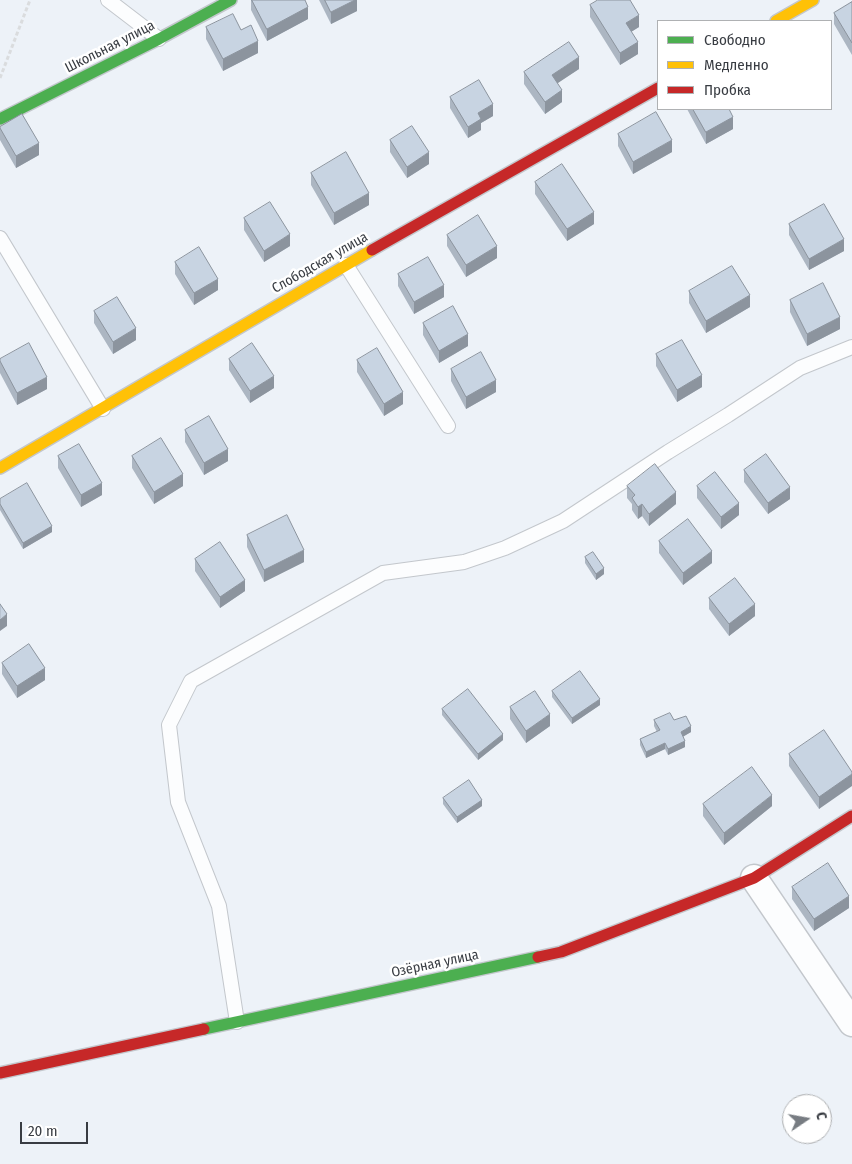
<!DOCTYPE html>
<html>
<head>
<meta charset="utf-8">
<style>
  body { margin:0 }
  #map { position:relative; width:852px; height:1164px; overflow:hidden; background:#edf2f8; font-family:"Fira Sans Condensed",sans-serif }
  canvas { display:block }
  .legend { position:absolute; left:657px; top:20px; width:175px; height:90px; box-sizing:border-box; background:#fff; border:1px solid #afb1b3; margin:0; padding:6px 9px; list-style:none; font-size:15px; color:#383c42 }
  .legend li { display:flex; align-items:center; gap:10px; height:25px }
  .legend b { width:25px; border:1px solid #afb1b3 }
  .north { position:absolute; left:782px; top:1094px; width:50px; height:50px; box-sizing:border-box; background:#fff; border:1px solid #afb1b3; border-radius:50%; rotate:78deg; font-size:14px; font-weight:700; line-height:20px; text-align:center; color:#383c42 }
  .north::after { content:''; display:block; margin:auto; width:18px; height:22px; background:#777c82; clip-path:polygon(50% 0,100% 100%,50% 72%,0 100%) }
  .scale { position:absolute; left:20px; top:1122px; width:68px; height:22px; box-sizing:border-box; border:2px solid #383c42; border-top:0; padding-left:6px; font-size:15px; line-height:18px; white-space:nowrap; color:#383c42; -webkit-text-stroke:4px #fff; paint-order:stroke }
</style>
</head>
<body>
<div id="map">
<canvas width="852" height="1164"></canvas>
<ul class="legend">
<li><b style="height:6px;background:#4caf50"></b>Свободно</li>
<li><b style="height:6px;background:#ffc107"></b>Медленно</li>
<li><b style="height:6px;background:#c62828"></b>Пробка</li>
</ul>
<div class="north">С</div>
<div class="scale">20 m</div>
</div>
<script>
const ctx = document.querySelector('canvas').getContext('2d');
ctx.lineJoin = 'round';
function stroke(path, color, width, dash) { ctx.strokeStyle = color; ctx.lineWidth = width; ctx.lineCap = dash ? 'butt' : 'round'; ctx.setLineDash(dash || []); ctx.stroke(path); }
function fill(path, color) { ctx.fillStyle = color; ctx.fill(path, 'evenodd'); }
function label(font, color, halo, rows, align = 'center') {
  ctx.font = font + ' "Fira Sans Condensed",sans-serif'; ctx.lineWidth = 5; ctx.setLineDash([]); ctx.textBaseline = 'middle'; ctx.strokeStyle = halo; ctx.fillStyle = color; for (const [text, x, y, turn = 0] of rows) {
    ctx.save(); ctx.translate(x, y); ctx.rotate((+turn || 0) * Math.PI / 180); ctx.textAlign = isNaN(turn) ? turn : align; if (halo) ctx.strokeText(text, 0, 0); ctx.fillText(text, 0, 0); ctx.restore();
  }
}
const lane = new Path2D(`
  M108,0L159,39
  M0,238L103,409
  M346,265L448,426
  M237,1022L219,906L178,802L169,725L191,681L383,573L464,562L505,548L563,521L668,452L728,415L800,368L852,347`);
const street = new Path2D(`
  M754,878L852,1023`);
const fast = new Path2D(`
  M0,119L159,39L231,0
  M204,1029L538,957`);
const slow = new Path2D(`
  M776,21L813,0
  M0,468L372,250`);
const jam = new Path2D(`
  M372,250L658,88
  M538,957L561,952L754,878L852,816
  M0,1073L204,1029`);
stroke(lane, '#c3c7cc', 16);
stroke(street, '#c3c7cc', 29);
stroke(fast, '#c3c7cc', 14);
stroke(slow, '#c3c7cc', 14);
stroke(jam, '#c3c7cc', 14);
stroke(new Path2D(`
  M0,78L30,0`), '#dadcde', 3, [4, 2.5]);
stroke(lane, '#fcfdfe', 14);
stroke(street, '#fcfdfe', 26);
stroke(fast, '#4caf50', 11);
stroke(slow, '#ffc107', 11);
stroke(jam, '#c62828', 11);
fill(new Path2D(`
  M251,0H305L308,19L267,41L251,10Z
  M319,0H357V11L331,24Z
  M852,2V55L834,24V13Z
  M590,5L639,27L631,32L638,54L620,65L590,17Z
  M206,27L241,30L258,53L223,71L206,39Z
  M579,69L557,83L562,102L545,114L524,84V72Z
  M450,97L493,116L481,123V130L468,138L450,108Z
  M687,109H729L733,129L706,144Z
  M0,127L39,155L16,168L0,140Z
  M618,134L672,152L633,174L618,146Z
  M390,140L429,164L407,178L390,152Z
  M311,173L369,205L334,225L311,185Z
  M535,182L594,224L567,241L535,194Z
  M244,218L290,246L264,262L244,230Z
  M789,224L844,251L809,270L789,235Z
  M447,235L497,258L466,277L447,246Z
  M175,262L218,290L194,305L175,274Z
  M398,274L444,297L414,314L398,286Z
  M689,291L750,307L706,333L689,303Z
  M790,300L840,329L807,346L790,312Z
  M94,311L136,340L113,354L94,323Z
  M423,323L468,346L439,363L423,335Z
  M656,354L702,387L677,402L656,366Z
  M0,359L47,389L17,405L0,373Z
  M229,359L274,388L250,403L229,370Z
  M357,360L403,404L384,416L357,372Z
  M451,369L496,392L466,409L451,381Z
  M185,430L228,461L204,475L185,442Z
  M58,456L102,495L81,507L58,468Z
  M132,456L183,486L154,504L132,468Z
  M744,470L790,499L768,514L744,482Z
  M627,486L676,504L649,526L642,516L638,519L632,510V504L627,498Z
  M697,486L739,515L721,529L697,498Z
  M0,499L52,532L23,549L0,510Z
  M247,535L304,562L264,582L247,547Z
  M659,541L712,563L683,585L659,553Z
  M585,557L604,574L596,580L585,563Z
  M195,559L245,591L220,608L195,571Z
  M709,598L755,616L729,636L709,609Z
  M2,663L45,680L17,698L2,674Z
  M552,691L600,705L572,724L552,697Z
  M510,707L550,726L526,743L510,719Z
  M442,709L503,740L478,760L442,715Z
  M654,720L691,732L683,736L685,747L668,755L665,749L646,758L640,745V739L657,732L654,726Z
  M789,754L852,772L819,809L789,766Z
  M443,798L482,806L457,823L443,804Z
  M703,804L772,806L724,845L703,816Z
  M792,887L849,908L814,931L792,899Z`), '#acb6c2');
fill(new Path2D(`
  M355,0H357V11L331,24V12Z
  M308,7V19L267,41V29Z
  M639,15V27L626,35V23Z
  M258,41V53L223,71V59Z
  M638,42V54L620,65V53Z
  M579,57V69L552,87V75Z
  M562,90V102L545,114V102Z
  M493,104V116L481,123V130L468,138V127L478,113Z
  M733,117V129L706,144V132Z
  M672,140V152L633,174V162Z
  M39,143V155L16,168V156Z
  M429,152V164L407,178V167Z
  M369,193V205L334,225V213Z
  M594,212V224L567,241V229Z
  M290,234V246L264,262V251Z
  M844,239V251L809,270V259Z
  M497,246V258L466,277V265Z
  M218,279V290L194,305V293Z
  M444,285V297L414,314V302Z
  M750,295V307L706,333V321Z
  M840,317V329L807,346V334Z
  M136,328V340L113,354V342Z
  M468,334V346L439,363V351Z
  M702,375V387L677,402V390Z
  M274,376V388L250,403V391Z
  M47,377V389L17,405V393Z
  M496,380V392L466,409V397Z
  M403,392V404L384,416V404Z
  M228,449V461L204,475V463Z
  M183,474V486L154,504V492Z
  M102,483V495L81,507V495Z
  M790,487V499L768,514V503Z
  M676,492V504L649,526V514Z
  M739,503V515L721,529V517Z
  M642,504V516L638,519V507Z
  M52,526V532L23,549V543Z
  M304,550V562L264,582V570Z
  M712,551V563L683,585V573Z
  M604,568V574L596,580V574Z
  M245,580V591L220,608V597Z
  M755,604V616L729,636V624Z
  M7,614V626L0,631V620Z
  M45,668V680L17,698V686Z
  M600,699V705L572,724V718Z
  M550,714V726L526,743V731Z
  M691,726V732L681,738V732Z
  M503,734V740L478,760V754Z
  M685,741V747L668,755V749Z
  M665,743V749L646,758V752Z
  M852,774V786L819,809V797Z
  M772,795V806L724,845V833Z
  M482,800V806L457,823V817Z
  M849,896V908L814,931V919Z`), '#8c949e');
const building = new Path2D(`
  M252,0H305L308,7L267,29Z
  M325,0H355L331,12Z
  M598,0H630L639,15L626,23L638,42L620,53L590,5Z
  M852,2V43L834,13Z
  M233,14L241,30L251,25L258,41L223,59L206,27Z
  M569,42L579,57L552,75L562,90L545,102L524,72Z
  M479,80L493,104L478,113L481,119L468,127L450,97Z
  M693,109H729L733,117L706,132Z
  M656,112L672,140L633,162L618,134Z
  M22,114L39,143L16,156L0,128V127Z
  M412,126L429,152L407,167L390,140Z
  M346,152L369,193L334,213L311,173Z
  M562,164L594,212L567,229L535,182Z
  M270,202L290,234L264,251L244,218Z
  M824,204L844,239L809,259L789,224Z
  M478,215L497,246L466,265L447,235Z
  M199,247L218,279L194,293L175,262Z
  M428,257L444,285L414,302L398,274Z
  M732,266L750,295L706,321L689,291Z
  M823,283L840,317L807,334L790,300Z
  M117,297L136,328L113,342L94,311Z
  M453,306L468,334L439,351L423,323Z
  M682,340L702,375L677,390L656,354Z
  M29,343L47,377L17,393L0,361V359Z
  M252,343L274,376L250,391L229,359Z
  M377,348L403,392L384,404L357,360Z
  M481,352L496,380L466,397L451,369Z
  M209,416L228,449L204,463L185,430Z
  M161,438L183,474L154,492L132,456Z
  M79,444L102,483L81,495L58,456Z
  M766,454L790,487L768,503L744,470Z
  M655,464L676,492L649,514L642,504L638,507L632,498L635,495L627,486Z
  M715,472L739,503L721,517L697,486Z
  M27,483L52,526L23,543L0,504V499Z
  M287,515L304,550L264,570L247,535Z
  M688,519L712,551L683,573L659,541Z
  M220,542L245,580L220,597L195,559Z
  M593,552L604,568L596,574L585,557Z
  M735,578L755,604L729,624L709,598Z
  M0,604L7,614L0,620Z
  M29,644L45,668L17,686L2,663Z
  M580,671L600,699L572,718L552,691Z
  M468,689L503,734L478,754L442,709Z
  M535,691L550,714L526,731L510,707Z
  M670,713L674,720L686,716L691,726L681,732L685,741L668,749L665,743L646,752L640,739L660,730L654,720Z
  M824,730L852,772V774L819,797L789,754Z
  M752,767L772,795L724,833L703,804Z
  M469,780L482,800L457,817L443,798Z
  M828,863L849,896L814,919L792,887Z`);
fill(building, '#c8d4e2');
stroke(building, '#8c949e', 1);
label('14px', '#383c42', '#fff', [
  ["Школьная улица",110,47,-27],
  ["Слободская улица",320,263,-30],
  ["Озёрная улица",435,964,-12]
]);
</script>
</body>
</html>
